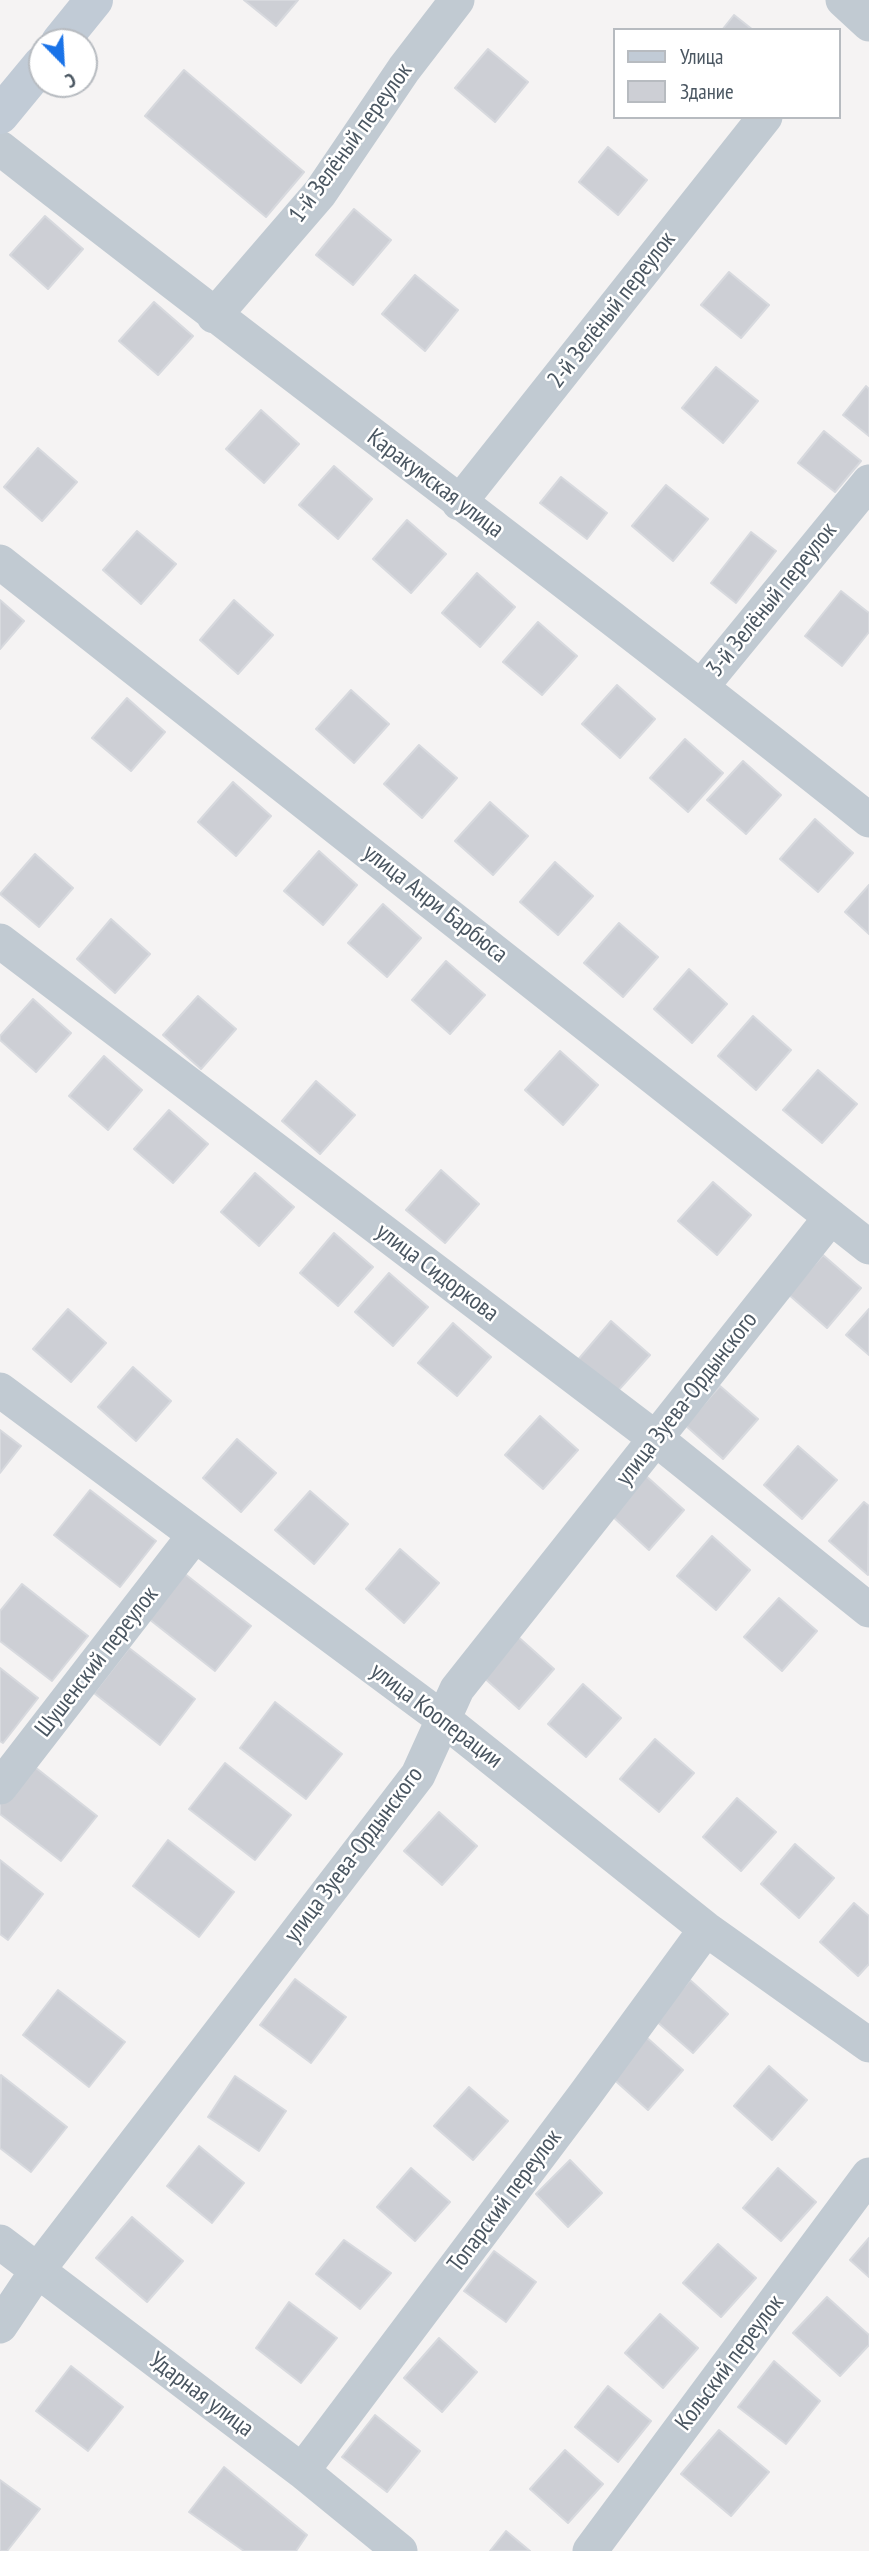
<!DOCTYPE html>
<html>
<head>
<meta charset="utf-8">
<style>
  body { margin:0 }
  #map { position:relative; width:869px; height:2551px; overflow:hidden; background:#f5f3f3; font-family:"PT Sans Narrow",sans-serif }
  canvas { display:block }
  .legend { position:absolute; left:613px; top:28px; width:228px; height:91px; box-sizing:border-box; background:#fff; border:2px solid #b7bbc0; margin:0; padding:9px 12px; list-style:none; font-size:21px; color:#4a5661 }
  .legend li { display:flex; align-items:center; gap:14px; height:35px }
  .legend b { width:35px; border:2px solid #b7bbc0 }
  .north { position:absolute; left:28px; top:28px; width:70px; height:70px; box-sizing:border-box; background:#fff; border:2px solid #b7bbc0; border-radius:50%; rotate:156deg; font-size:19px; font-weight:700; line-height:28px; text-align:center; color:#4a5661 }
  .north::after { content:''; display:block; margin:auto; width:24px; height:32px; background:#1a73e8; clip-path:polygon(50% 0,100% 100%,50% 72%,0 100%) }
</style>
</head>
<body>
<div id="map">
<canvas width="869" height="2551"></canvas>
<ul class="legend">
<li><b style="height:9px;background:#c1cbd6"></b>Улица</li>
<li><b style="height:19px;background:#cdcfd5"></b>Здание</li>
</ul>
<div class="north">С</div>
</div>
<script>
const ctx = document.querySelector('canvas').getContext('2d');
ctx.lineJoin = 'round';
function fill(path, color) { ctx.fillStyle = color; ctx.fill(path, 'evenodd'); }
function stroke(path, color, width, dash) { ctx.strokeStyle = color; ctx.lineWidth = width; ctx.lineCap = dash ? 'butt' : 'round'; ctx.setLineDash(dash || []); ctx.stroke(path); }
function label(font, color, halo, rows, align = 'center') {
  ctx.font = font + ' "PT Sans Narrow",sans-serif'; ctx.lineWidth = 5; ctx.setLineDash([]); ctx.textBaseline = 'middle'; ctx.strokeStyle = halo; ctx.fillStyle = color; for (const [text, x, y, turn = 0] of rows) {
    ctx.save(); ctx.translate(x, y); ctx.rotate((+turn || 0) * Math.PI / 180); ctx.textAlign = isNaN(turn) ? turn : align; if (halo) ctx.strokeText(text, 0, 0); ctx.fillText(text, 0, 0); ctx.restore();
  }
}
const building = new Path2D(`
  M244,0H298L276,26Z
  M734,15L753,30H722Z
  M488,49L528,82L495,122L455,88Z
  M184,70L304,172L266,217L145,116Z
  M608,147L647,180L618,215L579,182Z
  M354,209L391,240L353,285L316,255Z
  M45,216L83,249L48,289L10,255Z
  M729,272L769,305L741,338L701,305Z
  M415,275L458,310L425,351L382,314Z
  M154,302L193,336L158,375L119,341Z
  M716,367L758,401L723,443L682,408Z
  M866,386L869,389V436L843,415Z
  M261,410L299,444L264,483L226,449Z
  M824,431L861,461L835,492L798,463Z
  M38,448L77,482L42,521L4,487Z
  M334,466L372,499L338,539L299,505Z
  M561,477L607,513L587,539L540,503Z
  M666,485L708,519L673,561L632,526Z
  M407,520L446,554L411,593L373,559Z
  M137,531L176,564L141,604L103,570Z
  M751,532L776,551L736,603L711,583Z
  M477,573L515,607L480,647L442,613Z
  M841,591L869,613V632L842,666L805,636Z
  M0,600L24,621L0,649Z
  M234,600L273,635L238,674L200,640Z
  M538,622L577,656L542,695L503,662Z
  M617,685L655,719L620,758L582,724Z
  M351,690L389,724L354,763L316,729Z
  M127,698L165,732L131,771L92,738Z
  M685,739L723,773L688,812L650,778Z
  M419,745L457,778L422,818L384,784Z
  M743,761L781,795L746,834L707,800Z
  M233,782L271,816L236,856L198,822Z
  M490,802L528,836L493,875L455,841Z
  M815,819L853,853L818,892L780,859Z
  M319,851L357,885L323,925L284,891Z
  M35,854L73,888L39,927L0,894Z
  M555,862L593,896L558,935L520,902Z
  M869,885V934L845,912Z
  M383,904L421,938L387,977L348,943Z
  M111,919L150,954L115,993L77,959Z
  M619,923L658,957L623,997L584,963Z
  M446,961L485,995L450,1034L412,1000Z
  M689,969L727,1004L692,1043L654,1009Z
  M198,996L236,1029L201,1069L163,1035Z
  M33,999L71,1033L36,1072L0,1040V1036Z
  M753,1016L791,1050L756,1090L718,1056Z
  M560,1051L598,1085L563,1125L525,1090Z
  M104,1056L142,1090L108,1130L69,1096Z
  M818,1070L857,1104L822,1143L783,1110Z
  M316,1081L355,1115L320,1154L282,1121Z
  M169,1110L208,1144L173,1183L134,1149Z
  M441,1170L479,1204L445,1243L406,1210Z
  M255,1173L294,1207L259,1246L221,1212Z
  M713,1182L751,1215L717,1255L678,1221Z
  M334,1233L373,1267L338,1306L300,1273Z
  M823,1255L861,1288L827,1328L788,1294Z
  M389,1273L428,1307L393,1346L355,1312Z
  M68,1309L106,1343L71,1382L33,1349Z
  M869,1309V1355L846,1335Z
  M611,1321L650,1355L615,1394L577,1361Z
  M453,1323L491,1357L457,1396L418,1363Z
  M133,1367L171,1401L136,1441L98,1407Z
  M720,1386L758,1419L723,1459L685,1425Z
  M540,1416L578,1450L543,1489L505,1455Z
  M0,1430L21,1446L0,1473Z
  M237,1439L276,1473L241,1512L203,1478Z
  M798,1446L837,1480L802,1519L764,1485Z
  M646,1476L684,1510L649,1550L611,1515Z
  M90,1490L156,1541L120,1587L54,1535Z
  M310,1491L348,1524L314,1564L275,1530Z
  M864,1502L869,1506L868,1575L829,1541Z
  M712,1536L750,1570L716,1610L677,1576Z
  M400,1549L439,1583L404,1623L366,1589Z
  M185,1574L251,1626L215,1671L149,1619Z
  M22,1584L88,1636L52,1681L0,1641V1611Z
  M779,1598L817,1631L782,1671L744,1637Z
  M516,1635L554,1669L519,1709L481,1675Z
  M129,1648L195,1699L160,1745L94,1693Z
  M0,1668L38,1698L3,1743L0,1741Z
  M583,1684L621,1718L586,1757L548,1724Z
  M275,1702L342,1754L306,1799L240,1748Z
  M655,1739L694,1773L659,1812L620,1779Z
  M225,1763L291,1815L255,1860L189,1809Z
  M31,1764L97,1816L61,1861L0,1814V1804Z
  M737,1798L776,1832L741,1871L703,1837Z
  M439,1812L477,1846L442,1885L404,1851Z
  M168,1840L234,1892L199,1937L133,1886Z
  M795,1844L834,1878L799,1918L761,1884Z
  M0,1860L43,1894L8,1940L0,1934Z
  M854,1903L869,1916V1964L858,1976L820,1942Z
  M295,1979L346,2017L311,2063L260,2025Z
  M690,1980L728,2014L693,2053L655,2020Z
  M58,1990L125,2042L89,2087L23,2035Z
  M645,2036L683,2070L648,2110L610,2076Z
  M769,2066L807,2100L772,2140L734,2106Z
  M1,2075L67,2127L31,2172L0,2148Z
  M235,2076L286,2111L259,2151L208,2117Z
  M469,2087L508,2121L473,2160L434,2126Z
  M199,2146L244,2183L212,2223L167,2186Z
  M570,2160L602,2193L568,2227L536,2194Z
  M411,2168L450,2202L415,2241L377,2207Z
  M778,2168L816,2202L781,2241L743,2208Z
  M132,2217L183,2261L147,2302L96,2258Z
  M869,2238V2277L850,2260Z
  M344,2240L391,2273L360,2309L316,2274Z
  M718,2244L756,2278L721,2317L683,2283Z
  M494,2251L536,2282L506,2322L464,2291Z
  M827,2297L869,2335V2345L840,2376L793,2333Z
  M289,2302L337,2338L301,2383L256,2348Z
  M660,2314L698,2348L663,2388L625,2353Z
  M439,2338L477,2372L442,2412L404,2378Z
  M774,2361L820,2401L786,2444L738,2407Z
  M71,2366L123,2407L88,2451L36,2411Z
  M608,2386L651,2421L618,2462L575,2427Z
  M375,2415L420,2451L387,2492L342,2457Z
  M719,2430L769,2472L731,2516L681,2474Z
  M565,2450L603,2484L568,2523L530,2489Z
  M224,2467L307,2535L296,2551H244L189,2512Z
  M0,2480L40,2509L7,2551H0Z
  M506,2531L530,2551H490Z`);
fill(building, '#cdcfd5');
stroke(building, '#d7d9de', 2);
stroke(new Path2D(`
  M843,0L869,24
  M0,148C288,374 583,591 869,820
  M214,316L320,193L404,69L457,0
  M459,503L765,117
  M0,562L869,1247
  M702,686L869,482
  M0,941L655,1438L869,1610
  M0,1390L443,1719L706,1929L869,2045
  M0,1787L194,1536
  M0,2242L302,2471L400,2551
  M0,2326L37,2271L418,1775L457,1689L831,1217
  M302,2471L584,2096L706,1929
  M590,2551L869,2175`), '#c1cad2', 35);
stroke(new Path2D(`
  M60,42L94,0
  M0,115L42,64`), '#c1cbd6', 38);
label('24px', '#4a5661', '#fff', [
  ["1-й Зелёный переулок",351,143,-54],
  ["2-й Зелёный переулок",612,310,-52],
  ["Каракумская улица",435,484,37],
  ["3-й Зелёный переулок",772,600,-51],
  ["улица Анри Барбюса",435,904,38],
  ["улица Сидоркова",437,1273,37],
  ["улица Зуева-Ордынского",687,1399,-52],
  ["Шушенский переулок",97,1662,-52],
  ["улица Кооперации",436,1716,37],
  ["улица Зуева-Ордынского",354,1855,-53],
  ["Топарский переулок",505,2201,-53],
  ["Кольский переулок",730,2363,-53],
  ["Ударная улица",201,2395,37]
]);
</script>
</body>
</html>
